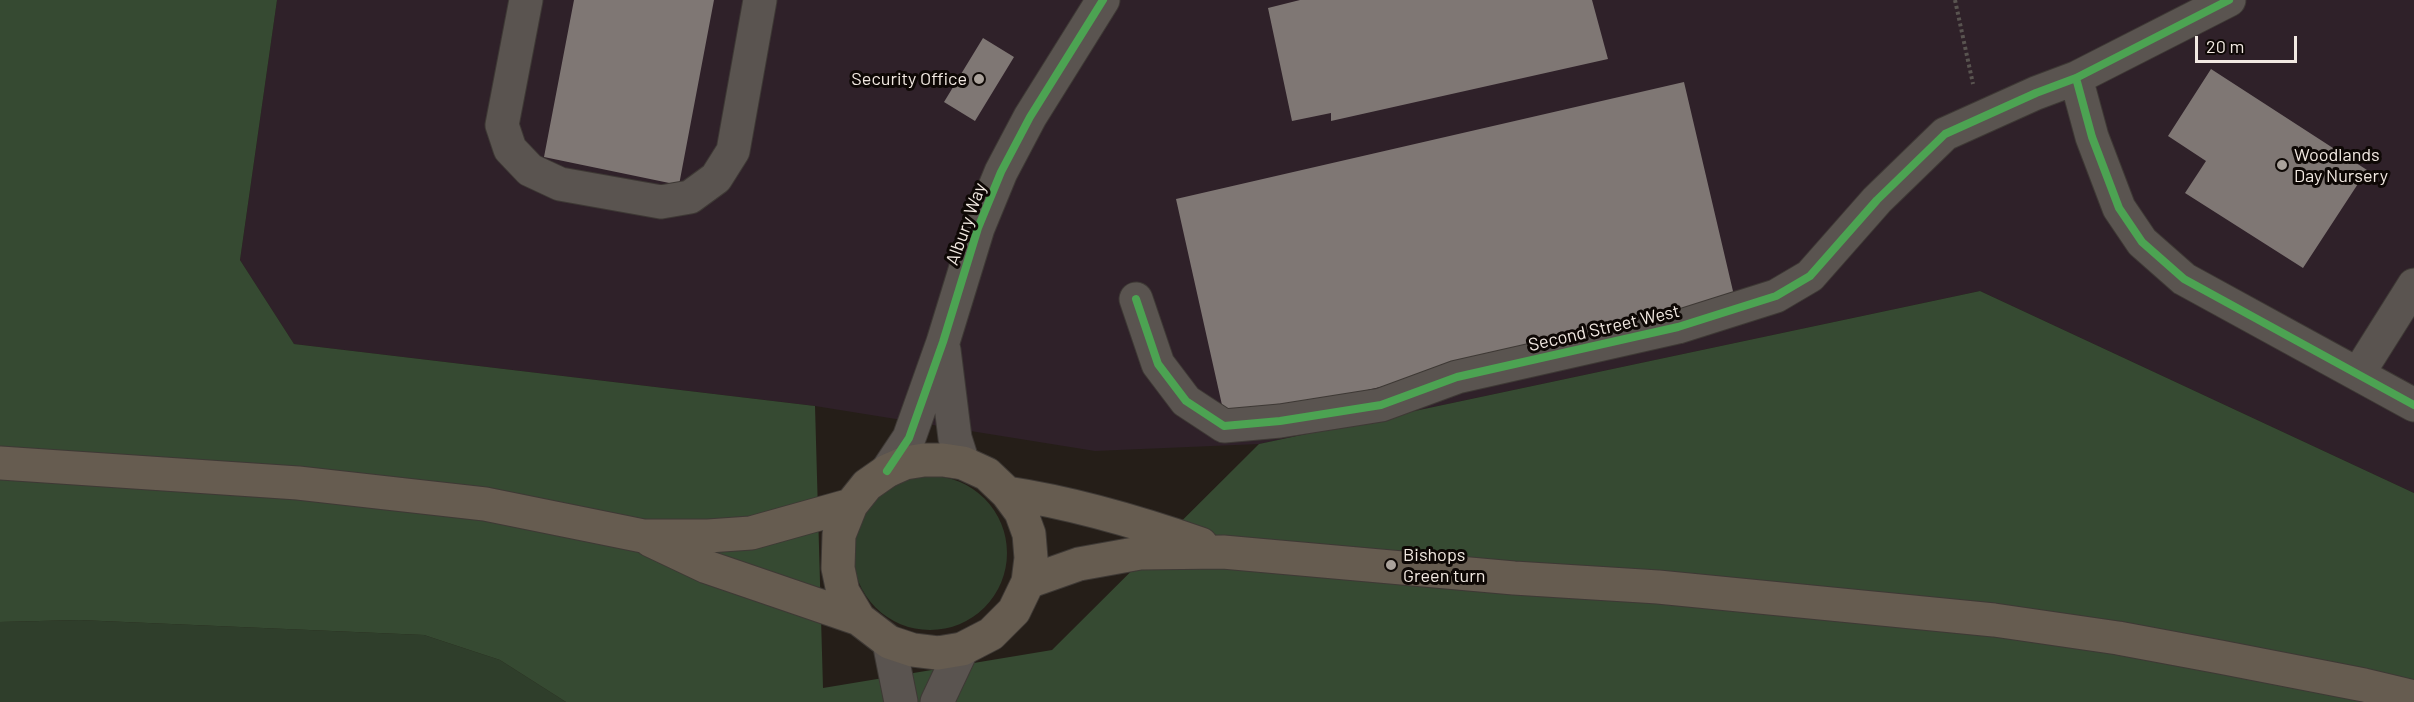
<!DOCTYPE html>
<html>
<head>
<meta charset="utf-8">
<style>
  body { margin:0 }
  #map { position:relative; width:2414px; height:702px; overflow:hidden; background:#251e18; font-family:Barlow,sans-serif }
  canvas { display:block }
  .scale { position:absolute; left:2195px; top:36px; width:102px; height:27px; box-sizing:border-box; border:3px solid #f2e9e2; border-top:0; padding-left:8px; font-size:18px; line-height:21px; white-space:nowrap; color:#f2e9e2; -webkit-text-stroke:4px #0e0805; paint-order:stroke }
</style>
</head>
<body>
<div id="map">
<canvas width="2414" height="702"></canvas>
<div class="scale">20 m</div>
</div>
<script>
const ctx = document.querySelector('canvas').getContext('2d');
ctx.lineJoin = 'round';
function fill(path, color) { ctx.fillStyle = color; ctx.fill(path, 'evenodd'); }
function stroke(path, color, width, dash) { ctx.strokeStyle = color; ctx.lineWidth = width; ctx.lineCap = dash ? 'butt' : 'round'; ctx.setLineDash(dash || []); ctx.stroke(path); }
function label(font, color, halo, rows, align = 'center') {
  ctx.font = font + ' Barlow,sans-serif'; ctx.lineWidth = 6; ctx.setLineDash([]); ctx.textBaseline = 'middle'; ctx.strokeStyle = halo; ctx.fillStyle = color; for (const [text, x, y, turn = 0] of rows) {
    ctx.save(); ctx.translate(x, y); ctx.rotate((+turn || 0) * Math.PI / 180); ctx.textAlign = isNaN(turn) ? turn : align; if (halo) ctx.strokeText(text, 0, 0); ctx.fillText(text, 0, 0); ctx.restore();
  }
}
fill(new Path2D(`
  M277,0H2414V493L1980,291L1259,444L1095,451L815,406L294,344L240,260Z`), '#2f2129');
fill(new Path2D(`
  M853 553a77 77 0 1 1 154 0a77 77 0 1 1-154 0Z
  M79,620L424,635L500,660L566,702H0V622Z`), '#2f3e2b');
fill(new Path2D(`
  M0,0H277L240,260L294,344L815,406L823,688L1052,650L1259,444L1980,291L2414,493V702H566L500,660L424,635L79,620L0,622Z`), '#364a32');
fill(new Path2D(`
  M574,0H714L679,185L544,157Z
  M1300,0H1592L1608,59L1331,121V113L1292,121L1268,8Z
  M983,38L1014,57L975,121L944,102Z
  M2211,69L2367,170L2303,268L2185,193L2206,161L2168,136Z
  M1684,82L1736,304L1226,423L1176,199Z`), '#7f7774');
const minor = new Path2D(`
  M526,0L502,125L510,149L530,170L560,184L661,202L690,197L716,178L733,151L760,0
  M2076,78L2092,137L2119,208L2142,242L2184,279L2414,405
  M1136,299L1158,364L1186,401L1224,426L1280,421L1381,405L1457,377L1678,327L1776,296L1810,276L1877,200L1945,134L2036,93L2076,78L2229,0
  M944,350L955,438L963,463
  M2358,374L2414,285
  M887,471L909,438L943,342L978,228L1001,172L1030,117L1103,0
  M889,642L901,702
  M937,702L962,649`);
const highway = new Path2D(`
  M0,463L298,483L485,504L643,536H708L751,533L851,505
  M1007,493C1074,503 1138,522 1201,544
  M650,540L707,567L859,619L889,642L913,650L938,653L962,649L991,634L1014,611L1028,582L1031,558L1029,534L1021,512L1007,493L987,474L963,463L943,460H924L905,463L887,471L867,485L851,505L839,535L838,568L843,592L859,619
  M1028,582L1079,564L1140,553L1223,552L1514,578L1658,587L1994,620L2118,638L2220,657L2364,685L2414,697`);
stroke(minor, '#3e3935', 35);
stroke(highway, '#3e3935', 35);
stroke(new Path2D(`
  M1955,0L1973,84`), '#595450', 4, [3, 3]);
stroke(minor, '#5a5450', 33);
stroke(highway, '#665c50', 33);
stroke(new Path2D(`
  M2076,78L2092,137L2119,208L2142,242L2184,279L2414,405
  M1136,299L1158,364L1186,401L1224,426L1280,421L1381,405L1457,377L1678,327L1776,296L1810,276L1877,200L1945,134L2036,93L2076,78L2229,0
  M887,471L909,438L943,342L978,228L1001,172L1030,117L1103,0`), '#4ca352', 8);
for (const [x, y, r, color] of [
  [979,79,6,"#aaa29b"],
  [2282,165,6,"#aaa29b"],
  [1391,565,6,"#aaa29b"]
]) { const dot = new Path2D(); dot.arc(x, y, r, 0, 2 * Math.PI); ctx.fillStyle = color; ctx.fill(dot); stroke(dot, '#0e0805', 2); }
label('18px', '#f2e9e2', '#0e0805', [
  ["Security Office",967,79,"right"],
  ["Woodlands",2294,155],
  ["Day Nursery",2294,176],
  ["Bishops",1403,555],
  ["Green turn",1403,576]
], 'left');
label('18px', '#f2e9e2', '#0e0805', [
  ["Albury Way",966,224,-70],
  ["Second Street West",1604,328,-13]
]);
</script>
</body>
</html>
